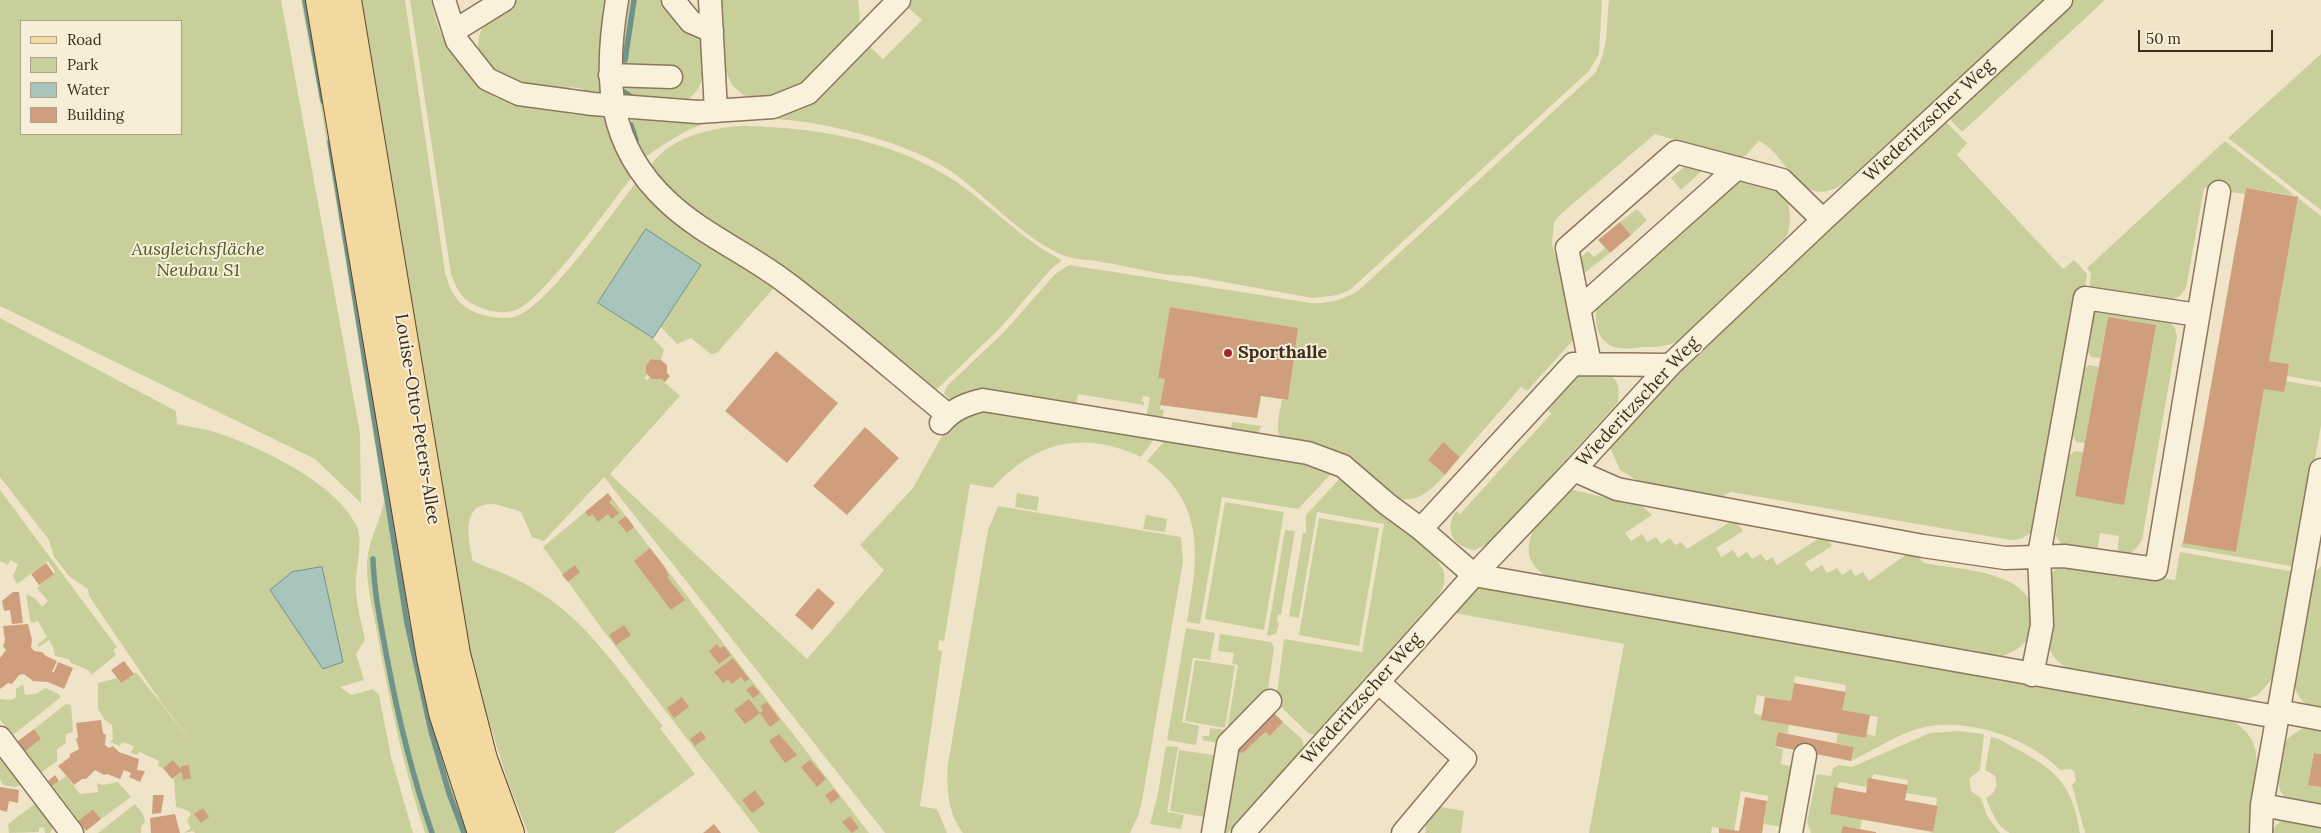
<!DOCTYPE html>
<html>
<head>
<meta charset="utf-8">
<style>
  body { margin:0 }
  #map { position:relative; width:2321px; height:833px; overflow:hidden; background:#f0e4c8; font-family:Lora,serif }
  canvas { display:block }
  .legend { position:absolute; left:20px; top:20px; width:162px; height:115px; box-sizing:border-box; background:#f7eed8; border:1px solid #ada18e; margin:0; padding:6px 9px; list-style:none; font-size:15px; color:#3d2e20 }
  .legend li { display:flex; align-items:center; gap:10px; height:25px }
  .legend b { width:25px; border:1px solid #ada18e }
  .scale { position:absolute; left:2138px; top:30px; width:135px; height:22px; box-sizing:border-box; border:2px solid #3d2e20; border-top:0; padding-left:6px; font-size:15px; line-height:18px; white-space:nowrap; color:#3d2e20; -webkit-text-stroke:4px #f7eed8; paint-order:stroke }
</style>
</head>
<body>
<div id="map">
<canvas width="2321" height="833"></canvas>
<ul class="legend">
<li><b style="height:6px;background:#f3d9a0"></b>Road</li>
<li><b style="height:14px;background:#c9cf9b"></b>Park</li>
<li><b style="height:14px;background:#a9c4bc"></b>Water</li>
<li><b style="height:14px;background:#cf9f7d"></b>Building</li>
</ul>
<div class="scale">50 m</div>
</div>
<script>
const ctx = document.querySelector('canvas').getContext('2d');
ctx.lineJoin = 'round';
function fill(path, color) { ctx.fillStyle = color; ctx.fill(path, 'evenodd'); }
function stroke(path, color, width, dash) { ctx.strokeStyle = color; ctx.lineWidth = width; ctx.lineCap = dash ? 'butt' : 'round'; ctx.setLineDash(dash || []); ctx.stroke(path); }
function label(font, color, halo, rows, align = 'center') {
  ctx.font = font + ' Lora,serif'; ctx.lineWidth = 4; ctx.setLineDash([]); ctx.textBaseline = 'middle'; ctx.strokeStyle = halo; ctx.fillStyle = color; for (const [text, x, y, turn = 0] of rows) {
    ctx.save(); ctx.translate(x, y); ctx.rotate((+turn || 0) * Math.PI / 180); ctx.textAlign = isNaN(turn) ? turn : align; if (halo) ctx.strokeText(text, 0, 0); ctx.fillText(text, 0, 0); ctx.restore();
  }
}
fill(new Path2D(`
  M0,0H281L360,433L361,503L315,459L0,306ZM21,21H181V134H21Z
  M301,0H311L472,833H425C404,770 390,703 378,638C374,613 366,587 367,563C368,541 380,522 384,501L322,113Z
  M357,0H405L445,272C450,293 459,307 480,314C491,317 506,320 517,316C549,304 614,210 638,180L778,283L717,353L711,354L691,338L677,344L660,326L700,265L598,303L653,338L664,350L661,360L651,359L646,365L647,375L644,378L647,380L650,377L661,379L680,396L610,474L807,659L884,570L860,545L913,488L947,427L977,409L1155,438L1141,457C1084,430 1035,441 993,488L970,484L944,641L939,640L938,650L942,651L920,806L937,809L947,833H885L604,477L544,541L532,537L521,512C512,509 499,504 490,504C460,505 469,543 473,561C491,569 512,576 529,586C586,617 623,677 663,726L660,728L695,774L614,833H528L508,782L492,731L478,708Z
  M410,0H431L436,21L442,36L463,67L476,80L560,106C569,117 576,117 588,109L608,117L634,174C612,202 544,299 516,310C505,314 490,312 479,307C462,300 457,291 451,274Z
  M517,0H611L606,93L589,97L583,89L570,87L561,94L503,81L479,56C474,24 492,15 517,0Z
  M623,0H664C674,11 699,31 703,44C705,48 704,55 704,60C703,81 701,94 679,104L621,96L622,69L617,56Z
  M717,0H858L860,17L858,28L803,88L757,100L743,95L732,85L726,72Z
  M911,0H1602L1599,54L1589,71L1350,290L1338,295L1313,298L1190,276C1160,276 1131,266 1101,262C1087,259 1073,260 1060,254C1019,235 987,196 949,170C894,134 760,103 698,126C677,134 658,149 639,161L629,123L637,117L754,115L867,44L883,59L922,20L906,6Z
  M1609,0H2045L1843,184C1799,213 1787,153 1759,141L1746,155L1738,159L1655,134L1562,213L1554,222L1552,245L1578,326L1577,336L1527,391L1521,387L1460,457L1443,443L1428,460L1445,475C1430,491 1420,502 1396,499L1282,440C1274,430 1280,412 1282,400H1288L1297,328L1170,307L1158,378L1165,379L1160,409L1164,410L1162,420L1146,418L1150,397L1143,396L1142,401L1144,402V405L1078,394L1076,406L950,400L944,393L947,386L1005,331L1055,274L1069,265L1311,303C1330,304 1343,300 1359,290L1595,73C1609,49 1606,26 1609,0Z
  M2074,0H2105L1962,132L1947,116Z
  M2321,54V210L2228,138Z
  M1943,119L1967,143L1957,155L2063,269L2074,260L2087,274L2085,288L2079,287L2037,525C2030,535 2023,540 2011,540L1731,492L1719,498L1638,481L1620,470L1608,443L1686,361Z
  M741,126C816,127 895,140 958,183C994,208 1023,241 1062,260L1051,269L1001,327L936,390L937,396L707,227L647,171C665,139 707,128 741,126Z
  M2225,141L2321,216V382L2287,376L2289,364L2269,361L2298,196L2246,188L2245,194L2204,188L2186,288L2180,296L2167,302L2089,288L2091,273L2087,268Z
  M1689,163L1705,168L1681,190L1671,178Z
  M1736,177C1746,179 1765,179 1774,184C1790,195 1794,221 1786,237L1678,341C1666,347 1655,347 1643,347C1635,348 1627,349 1619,348C1596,345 1592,318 1599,301Z
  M1637,209L1647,220L1631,235L1620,222Z
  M1605,248L1610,253L1583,274L1579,259L1588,251L1594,257Z
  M2097,311L2170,322L2175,328L2177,337L2142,540C2135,551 2130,555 2117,556L2119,536L2100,533L2097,553L2064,548L2056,536L2069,456L2075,451L2083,452L2155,325L2108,317L2100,358L2091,357L2088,352L2094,314Z
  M0,318L176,411L177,424C191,427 207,429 221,434C263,449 338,484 357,527C364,544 354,573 356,591C357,608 362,624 365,640L356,654L364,680L340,687L351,695L373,689L379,695L391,757L413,833H195L193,831L184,833L191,828L187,821L191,814L189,811L176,807L174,778L181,772L183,780L191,779L189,765L181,766V769L173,760L163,768L158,766L159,761L140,752L136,755L131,753L134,746L122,742L120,746L110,742L113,739L112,725L105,720L98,709V683L117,678L121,683L136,672L199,751L161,702L89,596L88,589L70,577L54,557L49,540L0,477Z
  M2089,365L2099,367L2085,443L2076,442L2073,436L2084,368Z
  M1585,371C1609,374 1622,373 1618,402L1491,543L1474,550C1452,546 1444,530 1456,511L1460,514L1551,414L1548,410L1577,377Z
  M2286,381L2321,387V425L2296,567L2181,547L2182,542L2236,552L2264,389Z
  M1232,422L1262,426L1257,434L1218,430L1219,425L1231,427Z
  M1166,439L1307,460L1333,472L1298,509L1222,497L1200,624L1187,622C1198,558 1207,505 1147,461Z
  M1343,475L1437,560C1447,574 1447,582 1438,596L1314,735L1308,733L1276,702L1284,639L1362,652L1384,524L1317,512L1299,618L1289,616L1303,533H1306V515Z
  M1570,489L1643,507L1652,515L1625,533L1631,541L1642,534L1647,542L1656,537L1661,544L1670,538L1675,545L1681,542L1687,549L1730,522L1737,523L1743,531L1716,548L1721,557L1733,550L1738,558L1747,552L1752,559L1761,554L1766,561L1772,557L1777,565L1821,537L1827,538L1832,546L1805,563L1811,572L1822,565L1827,573L1837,568L1842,575L1851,569L1855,576L1863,572L1869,581L1910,552L1916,553L1923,563C1959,570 2041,570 2033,624C2031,643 2016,651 2000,657L1557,582C1526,568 1521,549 1539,519C1545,508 1560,498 1570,489Z
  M0,490L117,647L113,650L116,655L91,675L90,671L71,663L69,659L55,656L53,647L49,640L39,647L37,645L47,637L38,621L32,623L30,620L26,594L35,598L42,607L48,601L37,588L55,572L48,561L17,584L13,576L18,564L10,560L8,565L0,561Z
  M608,493L869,833H760L602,629L543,547Z
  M1017,493L1039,497L1037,511L1015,507Z
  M1225,502L1284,512L1264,630L1205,619Z
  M998,506L1181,537L1183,561L1142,801L1138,816L1130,833H963C948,813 946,788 948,764L988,530Z
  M1146,515L1167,519L1165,532L1143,529Z
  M1319,518L1379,528L1359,646L1299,635Z
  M1285,530L1295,531L1281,615L1278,614L1277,622L1279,623L1276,634L1267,636Z
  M2180,552L2295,572L2277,673L2258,695L2247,699L2232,700L2079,674C2067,668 2056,663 2050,650C2046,640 2046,591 2049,580C2051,571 2058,567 2064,563L2175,580Z
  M2321,566V711C2303,705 2294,695 2293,676L2311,575Z
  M1477,587L2231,720C2267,741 2256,768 2251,802C2250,812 2250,823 2249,833H2085L2072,785L2076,781L2074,771L2071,769L2060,770C2028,737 1963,715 1917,729C1895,736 1872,751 1851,761L1854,747L1836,743L1838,733L1866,738L1867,734L1875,736L1878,717L1842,710L1846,685L1795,676L1791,701L1757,695L1754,713L1789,725L1788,733L1778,732L1775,747L1783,749L1781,764L1798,768L1787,828L1764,824L1768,796L1741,791L1734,831L1712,827L1711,833H1589L1624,644L1455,613Z
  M1186,628L1215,633L1210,660L1193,658L1182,722L1199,726L1196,745L1167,740Z
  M1220,634L1271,642L1274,648L1267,696L1218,743L1202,740L1203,736H1209L1210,728L1227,730L1238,665L1232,664L1234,653L1218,651Z
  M1195,660L1235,666L1225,728L1185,721Z
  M23,684L25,695L36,694L45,688L57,693L61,697L13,735L0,720V699L12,700L16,697V689Z
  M66,704L71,705L73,732L66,734V743L57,749V761L41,773L24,752L41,739L34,729Z
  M1283,722L1302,739L1304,748L1228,833H1218L1231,751L1243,753L1265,732L1270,736Z
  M2309,726H2321V754L2314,753L2309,785L2321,787V811C2309,807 2290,804 2282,794C2276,785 2279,754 2284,744C2289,735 2301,729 2309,726Z
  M1959,731L1984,734L1980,770L1969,779L1971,791L1981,798L1987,816L2000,833H1929L1933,832L1938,806L1936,805L1937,798L1906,793L1908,780L1874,774L1867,787L1839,782L1837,788H1834L1830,814L1862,819L1860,829L1843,826L1841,833H1811L1807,822L1817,774L1831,776L1833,768L1839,765L1852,767L1930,733Z
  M1991,737L1999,739C2046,765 2072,775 2080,833C2068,833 2017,833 2010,833C1997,827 1991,810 1986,798C1996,793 1999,785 1994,775L1985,770Z
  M1166,746L1178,747L1167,812L1184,815L1181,829L1150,824L1157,798Z
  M0,750L26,783L15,787L3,785L0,779Z
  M1179,750L1220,756L1210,818L1170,811Z
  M66,776L80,794L98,792L97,783L103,785L118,782L131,797L101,819L93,809L78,821L51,787Z
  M40,800L56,822L50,833H45L44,827L39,828V832L9,833L8,824Z
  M135,804L143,814L145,822L141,826V833H98Z
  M1429,805L1464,811L1461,833H1425Z
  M2287,818L2321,819V833H2271L2276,825Z`), '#c9cf9b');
const water = new Path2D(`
  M646,229L701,265L653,338L598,303Z
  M322,567L343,662L323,669L270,590L292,572Z`);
fill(water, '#a9c4bc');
stroke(water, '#6f938a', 1);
stroke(new Path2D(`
  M305,0L323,101
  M625,60L634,0
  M624,92L635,99
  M631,125L636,140
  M330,142L407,623L431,731L449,793L464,833
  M373,559C374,593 381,625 387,658C398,717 412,775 432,833`), '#6f938a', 5.5);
fill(new Path2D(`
  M2246,188L2298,197L2269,361L2289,364L2287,378L2284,392L2264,389L2236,552L2183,543Z
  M1620,222L1631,235L1610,253L1598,240Z
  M1170,307L1298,328L1288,400L1261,396L1257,418L1160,405L1165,379L1158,378Z
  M2108,317L2156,325L2124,505L2075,496Z
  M776,351L838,403L787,463L725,411Z
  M651,359L661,360L667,365V373L670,376L665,382L661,379H652L646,373V365Z
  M865,427L899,458L847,515L813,486Z
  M1443,442L1460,457L1445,475L1428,460Z
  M608,493L612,499L609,502L619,513L612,519L608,514L598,522L592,514L589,517L585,512Z
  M626,516L634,527L627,533L618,522Z
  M650,548L664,566L669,576L667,577L685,600L671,610L634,561Z
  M46,563L54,574L39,585L31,574Z
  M575,565L580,572L568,582L562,575Z
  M818,588L835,603L812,630L795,615Z
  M13,592H19L23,623L12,624L10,610L4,611L2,601Z
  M28,624L32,640L31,647L34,651L42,652L46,656L57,661L52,672H54L58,662L73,668L64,689L48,682L33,681L24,674L19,675L12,684L8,683L0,689V658L6,650L3,646L5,640L3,626Z
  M624,625L631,635L616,645L609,635Z
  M717,644L720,648L724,646L731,655L719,664L709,651Z
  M733,658L749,679L745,682L741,677L732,684L728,679L723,683L714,672Z
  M124,661L134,674L121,683L111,670Z
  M1794,683L1846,692L1842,710L1870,715L1866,738L1761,720L1765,697L1791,701Z
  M753,685L760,693L753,698L746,690Z
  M682,697L689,707L674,718L667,708Z
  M749,699L760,713L763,711L760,706L767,702L780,720L770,727L760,713L745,724L734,710Z
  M1269,708L1283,722L1270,736L1265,732L1243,753L1231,751Z
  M101,720L103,733L106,735L105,745L109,748L113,746L119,752L139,759L137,770L145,771L140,782L129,777L131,773L124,770L120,779L107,774L104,775L95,770L86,779H82L74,785L58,766L70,757V754L79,749L76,739L78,737L76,723Z
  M34,729L41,739L24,752L18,741Z
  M701,731L706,738L695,746L690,739Z
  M1778,732L1854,747L1851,761L1775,746Z
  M779,734L797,755L785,763L769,741Z
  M2314,753L2321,754V787L2308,785Z
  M173,760L181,769V766L189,765L191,779L183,780L181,772L172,779L163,768Z
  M810,760L826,779L817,787L801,767Z
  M55,775L59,781L52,786L48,781Z
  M1868,778L1908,785L1905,800L1938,806L1933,832L1830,814L1834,787L1866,793Z
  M0,787L19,790L18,803L9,801L7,812L0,810Z
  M834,789L840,797L831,803L825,795Z
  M755,790L765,804L752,813L742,800Z
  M153,795H164L161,813L152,814Z
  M1745,797L1767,801L1762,833H1719V828L1739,831Z
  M203,808L209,817L201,823L194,814Z
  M93,809L101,819L86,831L78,821Z
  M175,814L180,833H151L150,818Z
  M850,816L859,828L852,833L842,822Z
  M714,824L721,833H703Z
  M1843,826L1876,832V833H1841Z`), '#cf9f7d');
const minor = new Path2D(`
  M444,0L457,41L487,79L519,94L593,104L698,112L773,107L808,93L899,0
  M617,0C604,77 606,145 668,202C702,234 747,253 784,281C840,323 893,370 948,415
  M673,0L691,22L712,31
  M710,0L716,111
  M454,31L504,0
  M610,75L671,77
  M1579,309L1737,168
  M1590,364L1567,248L1676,152L1782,180L1823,220
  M1670,365L1573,364L1421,529L1474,575L2277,717
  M941,423C953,409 966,404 983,400L1308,453L1343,466L1387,504L1421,529
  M1574,470L1617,489L1923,546L2005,558L2064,556L2156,569L2219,192
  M2032,675L2042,625L2039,555L2085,298L2198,315
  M1378,682L1465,759L1403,833
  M2278,711L2321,719
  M0,738L72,833
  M2262,805L2321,816
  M1213,833L1228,744L1270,701
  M1243,833L1474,575L1574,470L1670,365L1823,220L2061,0
  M1791,833L1805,755
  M2261,833L2262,805L2321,470`);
const major = new Path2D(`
  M320,0L431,658L443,713L482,833
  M347,0L456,654L483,759L510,833`);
stroke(minor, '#8d765c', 25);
stroke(major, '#5b4430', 30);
stroke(minor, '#faf1dc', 22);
stroke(major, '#f3d9a0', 28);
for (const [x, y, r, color] of [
  [1228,353,5,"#9e2a2b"]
]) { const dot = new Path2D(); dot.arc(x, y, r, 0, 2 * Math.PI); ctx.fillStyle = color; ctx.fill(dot); stroke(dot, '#f7eed8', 2); }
label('18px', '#3d2e20', '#f7eed8', [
  ["Wiederitzscher Weg",1929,121,-43],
  ["Wiederitzscher Weg",1638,402,-47],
  ["Louise-Otto-Peters-Allee",417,419,81],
  ["Wiederitzscher Weg",1362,699,-48]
]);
label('italic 18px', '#4d5a26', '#f7eed8', [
  ["Ausgleichsfläche",198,250],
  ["Neubau S1",198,271]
]);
label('bold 18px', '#3d2e20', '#f7eed8', [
  ["Sporthalle",1238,353]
], 'left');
</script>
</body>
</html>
